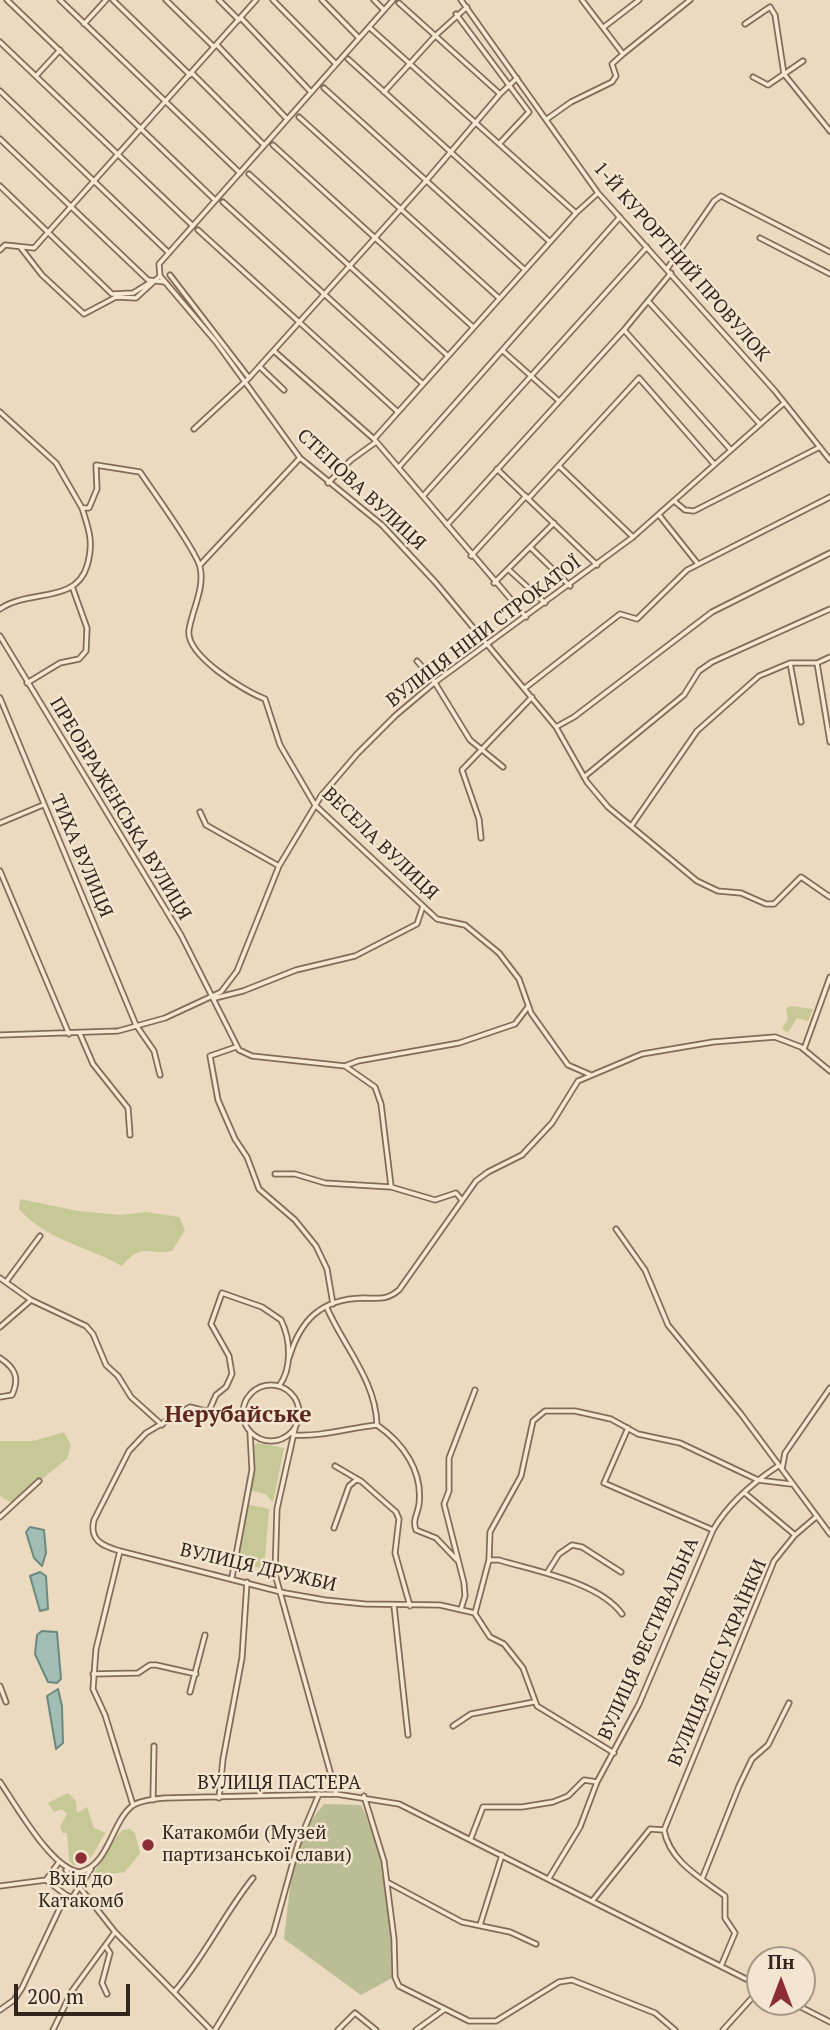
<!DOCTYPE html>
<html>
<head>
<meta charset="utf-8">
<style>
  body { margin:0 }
  #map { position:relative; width:830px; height:2030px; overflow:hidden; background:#ebdac0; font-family:"PT Serif",serif }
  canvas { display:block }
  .north { position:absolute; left:746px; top:1946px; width:70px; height:70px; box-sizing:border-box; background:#f3e5cf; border:2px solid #a69888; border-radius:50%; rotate:0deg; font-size:19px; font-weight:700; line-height:28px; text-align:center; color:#33251d }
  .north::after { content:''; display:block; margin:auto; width:24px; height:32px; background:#8d2d35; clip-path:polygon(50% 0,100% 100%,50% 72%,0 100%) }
  .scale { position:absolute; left:14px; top:1984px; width:116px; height:32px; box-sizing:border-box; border:4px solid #33251d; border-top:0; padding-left:9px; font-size:21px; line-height:24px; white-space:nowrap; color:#33251d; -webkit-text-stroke:5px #f3e5cf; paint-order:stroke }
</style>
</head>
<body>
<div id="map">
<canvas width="830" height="2030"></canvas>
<div class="north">Пн</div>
<div class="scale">200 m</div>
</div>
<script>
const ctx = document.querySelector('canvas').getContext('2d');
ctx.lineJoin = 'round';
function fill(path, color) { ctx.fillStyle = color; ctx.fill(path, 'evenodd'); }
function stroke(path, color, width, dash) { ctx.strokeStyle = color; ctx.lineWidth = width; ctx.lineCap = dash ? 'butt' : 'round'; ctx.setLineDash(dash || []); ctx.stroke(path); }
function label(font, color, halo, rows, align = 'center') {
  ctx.font = font + ' "PT Serif",serif'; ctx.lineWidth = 5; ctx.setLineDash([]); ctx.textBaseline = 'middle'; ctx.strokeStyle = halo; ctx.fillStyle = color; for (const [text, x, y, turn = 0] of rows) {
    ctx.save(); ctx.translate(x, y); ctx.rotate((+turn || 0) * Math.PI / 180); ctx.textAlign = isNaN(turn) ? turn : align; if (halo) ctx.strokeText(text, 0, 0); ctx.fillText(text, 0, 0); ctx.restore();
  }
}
fill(new Path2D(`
  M791,1006L813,1009L808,1021L797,1018L788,1033L782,1028L788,1019L786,1008Z
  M20,1199L78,1211L120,1215L146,1212L179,1217L185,1230L172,1251C149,1256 142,1241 122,1266C87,1246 47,1241 19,1209Z
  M64,1432L71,1445L67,1459L12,1503L0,1496V1441H33Z
  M258,1443L284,1448L273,1502L265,1494L250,1490L253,1446Z
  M246,1504L269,1509L264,1569L236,1563Z
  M68,1793L76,1801L77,1813L87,1807L94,1828L106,1833C95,1846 93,1866 73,1865L69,1860L67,1833H63L60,1827L67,1814L62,1809L54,1812L48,1803Z
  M130,1829L135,1833L140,1853L125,1872L92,1876L117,1836L122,1830Z`), '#c6c895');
fill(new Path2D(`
  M324,1804L361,1805C384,1853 399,1925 392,1978L361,1995L284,1939C290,1893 291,1841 324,1804Z`), '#bbbd94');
const water = new Path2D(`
  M30,1527L44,1530L46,1553L42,1566L34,1558L26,1532Z
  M40,1572L46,1576L48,1609L40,1611L30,1576Z
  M42,1631L57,1632L61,1679L57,1683L48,1682L35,1654L37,1635Z
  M58,1689L62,1706L63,1743L56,1749L47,1696Z`);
fill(water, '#a2bdb3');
stroke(water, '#6a8a7f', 2);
const minor = new Path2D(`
  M7,0L215,200
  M60,0L240,173
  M113,0L190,75
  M166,0L214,47
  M219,0L239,20
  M273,0L335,63
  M322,0L359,38
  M374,0L384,10
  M461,0L598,193L775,391L830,460
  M582,0L623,54L690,0
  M399,3L500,94
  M456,14L529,112L499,144
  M241,18L311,92
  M84,24L106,0
  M745,24L770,7L775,15L784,74L830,131
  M369,27L576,213
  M604,27L639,0
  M0,42L193,226
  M217,45L287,119
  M348,59L549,241
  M192,73L264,145
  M36,76L60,50
  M753,77L768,85L803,61
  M324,88L525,270
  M0,91L169,253
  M384,92L435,36L467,7
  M299,117L499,298
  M547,119L571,102L612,82L616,76L612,64L623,54
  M0,139L148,280L165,282
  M273,145L473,327
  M249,174L448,356
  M0,186L112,294L133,293L151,282
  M223,202L423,384
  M198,230L398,412
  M760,238L830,274
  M21,248L42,275L84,314L116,297L136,298L160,276L159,264L393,0
  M0,250L5,245L34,248L256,0
  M667,269L714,201L721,196L830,252
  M170,275L249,378
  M160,276L216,342L300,458L382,525L436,583L556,727L587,782L608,807L697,881L718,891L741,893L766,904H774L801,877L830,897
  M648,301L759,423
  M624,330L730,449
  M274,351L374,439
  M503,351L559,401
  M260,367L284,390
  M0,412L56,463L82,508H89L97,489L96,465L140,472C152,490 196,550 200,567C205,588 192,610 189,630C185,655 244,691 265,699L280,745L315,805L437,919L465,925L499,953L519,979L531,1013L568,1065L591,1075
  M194,429L249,378L426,181L500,94L517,78
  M399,467L620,217
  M560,467L633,537
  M497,469L597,565
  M328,483L351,460L376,442
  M424,495L647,247
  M528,499L639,378L714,464
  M674,501L685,510L694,511L820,447
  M659,515L698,564
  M447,525L624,330L671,273
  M530,547L570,586
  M471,556L526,496
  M200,565L300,458
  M508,569L545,603
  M494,583L554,523
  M0,609C28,589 76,604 87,566C94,542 89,530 82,508
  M526,617L374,439L576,213L598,193
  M0,636L181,935L239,1050L252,1056L345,1066L358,1061L459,1043L515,1024L528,1007
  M417,661L432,678L470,740L503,767
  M790,663L801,722
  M817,663L830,742
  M27,683L60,663L79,659L86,651L87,628L73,589
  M525,688L620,614L637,619L687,570L830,497
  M0,698L136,1025L154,1051L160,1075
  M556,727L574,717L712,612L830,553
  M584,777L684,695L699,671L712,662L830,609
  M200,812L206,825L279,866
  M0,823L43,805
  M632,825L697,731L759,676L790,663H817L830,657
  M481,838L479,819L462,770L532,697
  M0,871L69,1034
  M215,998L243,991L296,970L355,956L417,924L423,906
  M80,1034L93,1064L128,1108L130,1135
  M0,1035L118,1031L165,1018L221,992L237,971L279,866L321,796L357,754L396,715L434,683L633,537L784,403
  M236,1047L210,1056L218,1100L235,1139L247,1157L259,1189L295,1220L316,1246L327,1269L333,1304
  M804,1049L830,977
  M345,1066L375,1087L381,1104L391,1186
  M275,1174H295L325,1183L391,1187L435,1200L456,1193L461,1199
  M616,1229L645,1270L668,1325L741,1414L830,1534
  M0,1278L31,1300L86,1326L93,1334L106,1365L118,1376L131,1397L162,1425
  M6,1282L40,1236
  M327,1308C344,1347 376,1381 377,1425C403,1443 423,1471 419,1504C418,1514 412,1519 416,1530L436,1538L457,1560
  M0,1327L31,1300
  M0,1358C15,1368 20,1378 12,1395L0,1397
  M289,1358C300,1321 320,1299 363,1298C377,1298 386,1301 399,1290L476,1181L488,1172L522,1155L552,1123L578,1081L642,1054L713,1042L775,1037L801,1047L830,1071
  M243 1413a28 28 0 1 1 56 0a28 28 0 1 1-56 0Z
  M208,1413L216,1395L226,1387L232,1374L229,1356L211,1324L222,1293L262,1307L281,1320C291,1340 292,1369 279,1386
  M296,1424L277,1509L275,1574L336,1793
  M628,1428L604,1483L713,1530
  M293,1435C322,1437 348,1428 377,1425
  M335,1466L359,1480
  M782,1469L785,1453L830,1388
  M746,1494L795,1535
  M0,1517L39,1481
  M334,1528L349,1486L356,1480L361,1481L396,1512L399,1519L395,1553L410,1606
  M120,1551L285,1593L325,1600L365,1604L440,1605L475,1613
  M489,1560H499C535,1571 599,1582 622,1614
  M547,1573L559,1554L572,1545L582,1547L621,1572
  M232,1577L252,1470L250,1432
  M394,1606L408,1735
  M461,1609L465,1596L464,1583L444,1504L449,1491V1458L475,1390
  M475,1613L489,1560L490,1532L521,1476L533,1421L545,1411H575L611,1419L638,1434L680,1443L758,1480L791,1484
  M475,1614L490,1637L504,1644L523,1668L537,1706L614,1753
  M93,1674L138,1673L150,1665H156L196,1674
  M0,1686L6,1702
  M190,1692L205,1635
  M453,1726L471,1714L534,1702
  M0,1782C16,1805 52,1870 80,1872C109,1865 111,1823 132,1806C140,1800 155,1799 165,1798L336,1794L399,1804L760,1986
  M364,1796L384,1861L394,1939L395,1977L399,1986L469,2021H496L559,1982L572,1980L655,2013L675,2030
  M219,1798L223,1759L242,1658L247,1582
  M153,1800L154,1746
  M133,1805L105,1715L93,1689L96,1649L120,1551C102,1546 89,1540 94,1520L129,1451L146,1433L190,1407L244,1421
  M664,1830L774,1561L795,1535L816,1517
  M471,1838L483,1807H522L553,1802L568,1796L584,1780L597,1782
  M59,1862L46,1880L66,1895
  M66,1870L115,1932L211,2030
  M549,1878L580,1827L597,1782L639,1704L713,1530C728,1504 754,1482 778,1466
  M702,1879L739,1786L752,1759L768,1745L789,1703
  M387,1882L462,1922L510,1932L536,1944
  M0,1886L46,1880
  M593,1900L650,1829L664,1830C670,1862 701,1878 725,1896V1918L735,1933L721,1966
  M480,1925L502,1855
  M106,1947L110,1953L102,1983L107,1994
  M175,1991C205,1956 224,1914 253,1878
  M791,2002L830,2022
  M0,2010L14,2000L22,1988L66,1895L72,1898L91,1869
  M53,2030L72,1991L115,1932
  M215,2030L273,1934L298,1844L319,1794
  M338,2030L355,2013L376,2030
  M416,2030L445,2009
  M723,2030L760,1989`);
stroke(minor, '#826c59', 7);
stroke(minor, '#f6e8d2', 3.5);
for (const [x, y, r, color] of [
  [148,1845,7,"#8d2d35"],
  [81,1858,7,"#8d2d35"]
]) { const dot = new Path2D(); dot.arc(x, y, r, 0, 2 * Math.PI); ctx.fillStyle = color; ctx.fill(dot); stroke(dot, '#f3e5cf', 2.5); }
label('19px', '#33251d', '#f3e5cf', [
  ["1-Й КУРОРТНИЙ ПРОВУЛОК",681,262,49],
  ["СТЕПОВА ВУЛИЦЯ",361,490,43],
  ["ВУЛИЦЯ НІНИ СТРОКАТОЇ",484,632,-37],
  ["ПРЕОБРАЖЕНСЬКА ВУЛИЦЯ",120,809,59],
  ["ВЕСЕЛА ВУЛИЦЯ",380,844,44],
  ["ТИХА ВУЛИЦЯ",81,856,67],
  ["ВУЛИЦЯ ДРУЖБИ",258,1568,13],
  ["ВУЛИЦЯ ФЕСТИВАЛЬНА",649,1639,-66],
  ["ВУЛИЦЯ ЛЕСІ УКРАЇНКИ",718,1663,-67],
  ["ВУЛИЦЯ ПАСТЕРА",279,1784]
]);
label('19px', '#33251d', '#f3e5cf', [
  ["Катакомби (Музей",162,1834],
  ["партизанської слави)",162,1856],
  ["Вхід до",81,1880,"center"],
  ["Катакомб",81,1902,"center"]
], 'left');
label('bold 23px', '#5d271f', '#f3e5cf', [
  ["Нерубайське",238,1415]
]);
</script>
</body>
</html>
